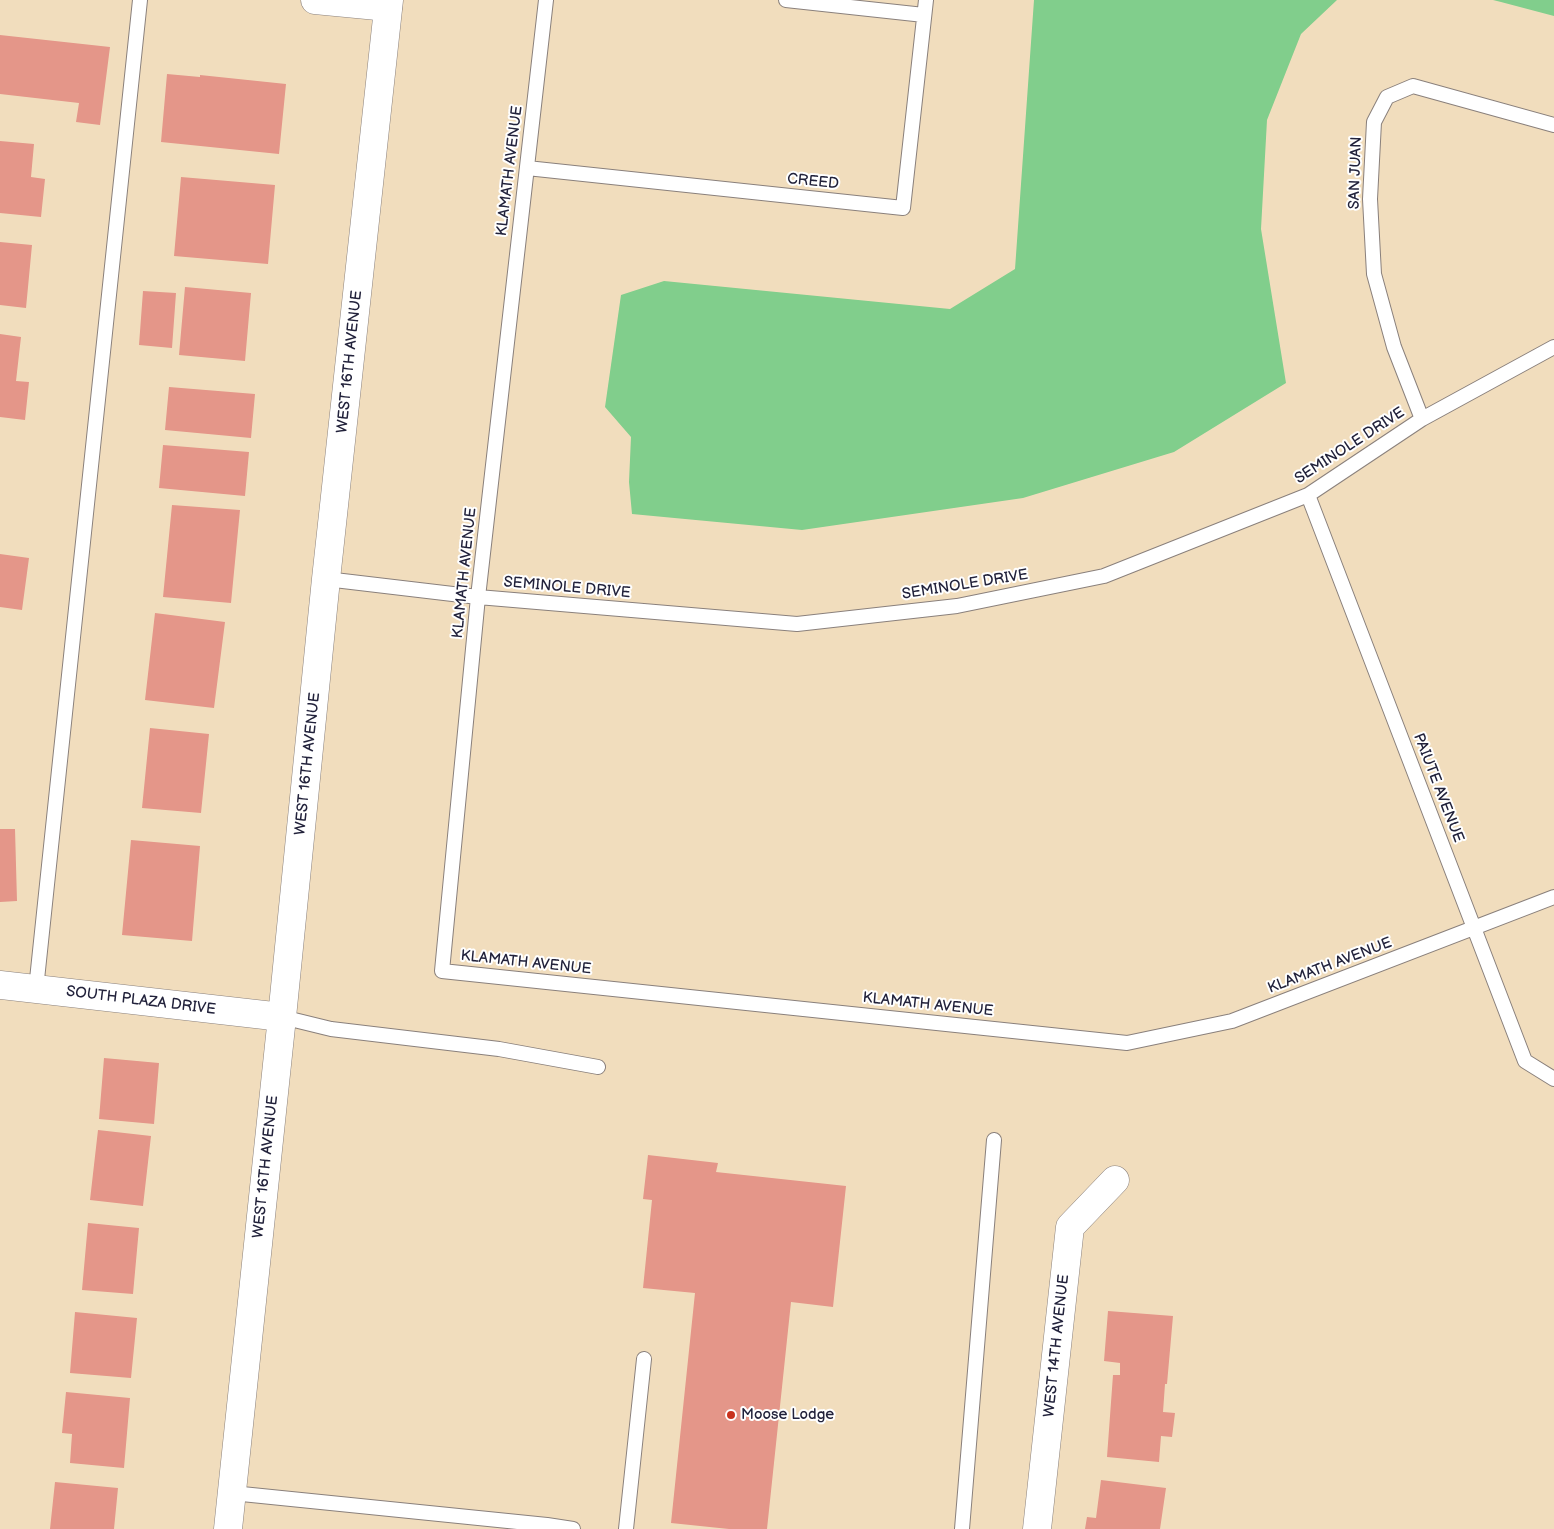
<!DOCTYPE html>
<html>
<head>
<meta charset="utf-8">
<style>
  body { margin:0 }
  canvas { display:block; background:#f1ddbd }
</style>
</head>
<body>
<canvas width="1554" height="1529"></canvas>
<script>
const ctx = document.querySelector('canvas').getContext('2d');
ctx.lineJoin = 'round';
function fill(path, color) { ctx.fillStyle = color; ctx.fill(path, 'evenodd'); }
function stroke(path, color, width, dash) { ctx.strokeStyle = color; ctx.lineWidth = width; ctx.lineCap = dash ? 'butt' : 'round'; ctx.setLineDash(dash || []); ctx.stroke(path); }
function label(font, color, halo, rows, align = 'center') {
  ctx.font = font + ' "Balsamiq Sans",sans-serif'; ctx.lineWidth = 4; ctx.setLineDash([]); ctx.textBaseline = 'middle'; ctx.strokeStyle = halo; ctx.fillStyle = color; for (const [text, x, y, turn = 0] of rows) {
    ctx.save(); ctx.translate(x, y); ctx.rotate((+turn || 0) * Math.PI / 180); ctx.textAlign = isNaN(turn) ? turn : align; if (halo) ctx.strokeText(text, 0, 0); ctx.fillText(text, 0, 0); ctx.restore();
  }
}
fill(new Path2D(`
  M1034,0H1337L1301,34L1267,120L1261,229L1286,383L1174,452L1023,498L802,530L632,514L629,482L631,437L605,407L621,295L664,281L950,309L1015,269Z
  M1493,0H1554V16L1501,2Z`), '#81ce8c');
fill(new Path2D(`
  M0,35L110,47L100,125L76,122L79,103L0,94Z
  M167,74L200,77V75L286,84L279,154L161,142Z
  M0,141L34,144L31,177L45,179L41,217L0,213Z
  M181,177L275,185L268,264L174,256Z
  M0,242L32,245L26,308L0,305Z
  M185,287L251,293L245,361L179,355Z
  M143,291L176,293L172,348L139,345Z
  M0,334L21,337L16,381L29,382L25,420L0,417Z
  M169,387L255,394L251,438L165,430Z
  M163,445L249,452L245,496L159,488Z
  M172,505L240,510L231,603L163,597Z
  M0,554L29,558L22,610L0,607Z
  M155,613L225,622L214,708L145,700Z
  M150,728L209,734L201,813L142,808Z
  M0,829H15L17,901L0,902Z
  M131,840L200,846L192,941L122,935Z
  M104,1058L159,1063L154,1124L99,1119Z
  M98,1130L151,1136L143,1206L90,1200Z
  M648,1155L718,1163L716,1172L846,1186L833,1307L791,1302L767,1529H729L671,1523L695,1293L643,1288L652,1200L643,1199Z
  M88,1223L139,1228L133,1294L82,1290Z
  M1108,1311L1173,1316L1167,1384H1165L1163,1412L1175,1413L1172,1437L1161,1436L1159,1462L1107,1457L1113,1375H1120V1363L1104,1361Z
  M75,1312L137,1318L131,1378L70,1373Z
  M66,1392L130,1398L124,1468L70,1463L72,1434L62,1433Z
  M1101,1480L1166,1488L1160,1529H1085L1087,1517L1096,1518Z
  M55,1482L118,1488L114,1529H50Z`), '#e49689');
const service = new Path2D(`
  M546,0L478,597L442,971L1127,1043L1232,1021L1554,897
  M786,0L924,15
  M527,168L903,208L926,0
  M1422,419L1394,347L1374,274L1370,199L1374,122L1387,97L1413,86L1554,125
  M1308,495L1525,1061L1554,1079
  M326,579L478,597L797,624L957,606L1104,576L1308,495L1422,419L1554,347
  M36,989L140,0
  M282,1017L331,1029L499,1049L598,1067
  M232,1493L547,1525L573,1529
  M626,1529L644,1359
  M962,1529L994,1140`);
const minor = new Path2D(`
  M315,0L388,7
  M0,985L282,1017
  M1037,1529L1070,1227L1115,1180`);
const tertiary = new Path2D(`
  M228,1529L282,1017L326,579L389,0`);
stroke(service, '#8a807c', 16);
stroke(minor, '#8a807c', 29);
stroke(tertiary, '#8a807c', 29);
stroke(service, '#fff', 14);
stroke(minor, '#fff', 28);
stroke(tertiary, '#fff', 28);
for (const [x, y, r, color] of [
  [731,1415,5,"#c8321e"]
]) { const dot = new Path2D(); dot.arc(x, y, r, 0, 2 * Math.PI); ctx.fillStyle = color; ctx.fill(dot); stroke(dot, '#fff', 2); }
label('15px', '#22223b', '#fff', [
  ["KLAMATH AVENUE",510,171,-83],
  ["SAN JUAN",1356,173,-88],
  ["CREED",813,182,6],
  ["WEST 16TH AVENUE",350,362,-84],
  ["SEMINOLE DRIVE",1350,446,-33],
  ["KLAMATH AVENUE",465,573,-84],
  ["SEMINOLE DRIVE",965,585,-9],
  ["SEMINOLE DRIVE",567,588,5],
  ["WEST 16TH AVENUE",308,764,-84],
  ["PAIUTE AVENUE",1438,788,69],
  ["KLAMATH AVENUE",526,963,6],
  ["KLAMATH AVENUE",1330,966,-21],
  ["SOUTH PLAZA DRIVE",141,1001,7],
  ["KLAMATH AVENUE",928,1005,6],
  ["WEST 16TH AVENUE",266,1167,-84],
  ["WEST 14TH AVENUE",1057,1346,-84]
]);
label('15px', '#22223b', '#fff', [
  ["Moose Lodge",741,1415]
], 'left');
</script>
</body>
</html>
